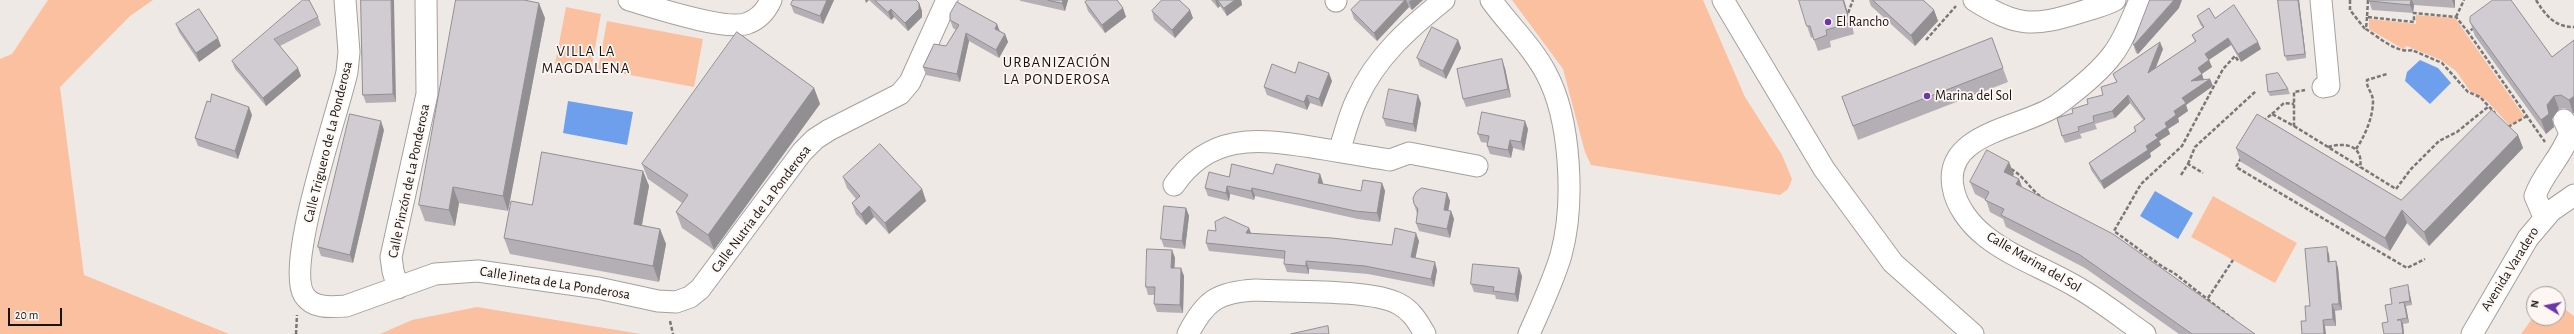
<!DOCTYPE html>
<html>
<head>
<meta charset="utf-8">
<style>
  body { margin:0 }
  #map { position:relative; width:2574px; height:334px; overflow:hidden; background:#efe9e5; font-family:"Alegreya Sans",sans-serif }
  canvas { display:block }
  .north { position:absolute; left:2526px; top:286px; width:40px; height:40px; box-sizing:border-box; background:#fdf6f2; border:1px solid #a19c99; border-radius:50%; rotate:280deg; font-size:11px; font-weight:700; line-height:16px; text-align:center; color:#171514 }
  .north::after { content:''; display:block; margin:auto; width:14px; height:18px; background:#6b36ad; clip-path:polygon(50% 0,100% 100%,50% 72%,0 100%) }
  .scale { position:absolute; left:8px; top:308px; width:54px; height:18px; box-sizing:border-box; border:2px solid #171514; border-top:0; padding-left:5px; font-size:12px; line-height:14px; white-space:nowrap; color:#171514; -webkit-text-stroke:3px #fdf6f2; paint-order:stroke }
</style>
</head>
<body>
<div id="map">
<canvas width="2574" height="334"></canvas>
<div class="north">N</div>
<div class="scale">20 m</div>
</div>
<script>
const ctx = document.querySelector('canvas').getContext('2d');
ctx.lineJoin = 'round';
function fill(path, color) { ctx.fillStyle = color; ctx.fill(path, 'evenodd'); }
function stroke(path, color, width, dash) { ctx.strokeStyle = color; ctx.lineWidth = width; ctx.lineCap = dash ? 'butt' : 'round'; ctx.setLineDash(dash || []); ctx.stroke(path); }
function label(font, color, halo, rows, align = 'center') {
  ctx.font = font + ' "Alegreya Sans",sans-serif'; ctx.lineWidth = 3.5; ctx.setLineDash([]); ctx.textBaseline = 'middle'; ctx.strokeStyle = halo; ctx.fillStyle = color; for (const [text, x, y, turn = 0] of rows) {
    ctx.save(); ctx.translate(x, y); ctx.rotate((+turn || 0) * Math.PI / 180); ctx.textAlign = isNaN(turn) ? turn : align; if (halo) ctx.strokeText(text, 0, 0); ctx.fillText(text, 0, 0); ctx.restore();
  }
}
fill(new Path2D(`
  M48,0H153L130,16L60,87L84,275L229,334H0V59L12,54Z
  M1512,0H1703L1745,97L1782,155L1792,179L1788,189L1780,195L1591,165L1585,152L1563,69Z
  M566,7L601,14L591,71L555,64Z
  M2416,15L2455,18L2524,116L2510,126L2487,101L2470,91L2456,71L2441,60L2407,46L2403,49L2369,29V19L2416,24Z
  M607,21L703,39L694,87L598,69Z
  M2213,196L2297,243L2275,283L2191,237Z
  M2558,304L2574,316V334H2521L2534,316V318H2558Z
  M477,307L641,334H380L412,320Z`), '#fbc0a0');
fill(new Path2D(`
  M2420,60L2438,68L2451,83L2430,104L2405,81L2407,72Z
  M568,101L633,112L627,145L563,133Z
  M2155,191L2193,213L2178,239L2140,216Z`), '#6e9fec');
const minor = new Path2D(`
  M345,0L349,52L347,72C338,113 285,264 304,295C313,309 331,307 346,306L435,274L478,271L598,288L658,301L676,302L690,297L700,289L802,152L815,139L829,130L900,94L910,82L947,0
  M629,0C653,7 727,32 748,23C759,19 766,11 771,0
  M1491,0C1508,24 1532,46 1546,73C1571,119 1575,204 1561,255C1553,282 1540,309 1529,334
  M1723,0L1824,169L1893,263L1973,334
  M1974,0C2017,27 2033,27 2081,12C2092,8 2105,6 2115,0
  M2140,0C2132,18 2125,38 2113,54C2099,73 2076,91 2057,105C2024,128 1943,132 1953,187C1956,206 1970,224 1985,236C2011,257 2046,269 2075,286C2100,300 2122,318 2145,334
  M2321,0L2329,86L2323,87
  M1336,1V0
  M1339,151C1345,134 1349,115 1357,99C1376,57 1409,28 1444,0
  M1174,185C1209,134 1256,138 1311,147C1337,151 1364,156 1390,160L1409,153L1477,166
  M2544,217L2535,196C2543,173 2562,157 2570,133L2564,120
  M398,288L393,271L391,257L427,94L426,0
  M1188,334C1205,301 1217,292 1256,290C1290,292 1372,289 1399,304C1412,311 1418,322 1425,334
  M2472,334L2528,238L2551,211L2574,195`);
stroke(minor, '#a6a09d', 23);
stroke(new Path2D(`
  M2350,0V10L2365,29
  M2368,0L2367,17L2414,22V13L2456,17L2468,32
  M2536,0C2546,16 2555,27 2574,27
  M1848,13L1853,0
  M2367,17L2366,29C2378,37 2398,54 2412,50L2442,63L2468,92L2480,97L2495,113
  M2456,17L2464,0
  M2474,28L2468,32L2545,142
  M1926,40L1956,6
  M2272,114L2284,103L2294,104
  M2263,121L2272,114L2294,126V92L2305,90
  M2294,126L2396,189L2411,169L2439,141L2457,132L2489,106
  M2508,127L2527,116
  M2328,147C2345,142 2364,145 2360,168
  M2356,149C2365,136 2373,117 2373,101C2373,93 2366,88 2367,80L2387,74
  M2241,158L2236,167L2407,268L2425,259
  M2188,164L2195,147L2256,91
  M2011,169C2024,176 2031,191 2044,199
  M2181,175L2188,164L2203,173
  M2208,298L2233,260
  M2234,320L2174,273L2163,267L2114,231L2141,184L2182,146L2223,69L2235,56L2239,62
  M670,321L673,334
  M296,334L297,315`), '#7b7775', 2.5, [4, 2]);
stroke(minor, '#fff', 21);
fill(new Path2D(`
  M361,0L396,102L366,103L363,95Z
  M834,0L823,24L794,13L791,5Z
  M869,0H916L919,3L922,11V17L908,31L894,17L891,20Z
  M1019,0H1068L1065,11L1021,1Z
  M1211,0H1241L1242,5L1227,16L1220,6L1218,8Z
  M1361,0H1423L1412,10L1409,7L1377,41L1354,19L1351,10Z
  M1844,0L1854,34L1830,41L1831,47L1818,51L1813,37L1811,38L1807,26Z
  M1869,0H1923L1934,10L1938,21L1915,46L1871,6Z
  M2278,0H2299L2306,58L2287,61L2285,56Z
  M2369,0H2455V8L2414,5L2413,13L2372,10L2369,1Z
  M1085,2L1123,8L1126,17L1105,33L1088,11Z
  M2179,8L2138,54L2136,53L2133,44Z
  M1152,11L1193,18L1175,38L1154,20Z
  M2197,16L2215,18L2261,49L2241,62L2231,45L2209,60L2212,67L2202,74L2204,80L2210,79L2213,86L2186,105L2188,111L2178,118L2179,122L2168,129L2170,134L2159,141L2161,145L2150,153L2151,157L2104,189L2091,170L2089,163L2135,131L2134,127L2144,121L2130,103L2115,118L2095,124L2097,129L2080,134L2082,138L2065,143L2062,136L2073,113L2103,95L2117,83L2113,74L2163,49L2155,68L2195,42L2192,35L2203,28L2200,24Z
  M318,17L321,25L280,46L301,76L266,106L235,69L232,61Z
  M545,18L508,211L459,203L455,226L425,221L419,205Z
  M950,20L997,24L1000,31L1005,34L1008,42L999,58L969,41L960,82L926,75L923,67L946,46L956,30L953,28Z
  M2470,22L2552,57L2574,40L2573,113L2565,108L2559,109L2552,119L2554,127L2546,134L2475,36Z
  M176,24L221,46L199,62L179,32Z
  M1992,38L2008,82L1858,140L1842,97Z
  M1458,40L1461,48L1446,79L1420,66L1417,58Z
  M1505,68L1511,97L1466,107L1463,99Z
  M1295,73L1332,81L1322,107L1310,103L1307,110L1267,95L1264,87Z
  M814,88L820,104L714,250L682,228L676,212L682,203L648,179L642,164Z
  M2288,89L2290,94L2270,96L2268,92Z
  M1421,103L1416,132L1386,126L1383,118Z
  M252,115L238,159L198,146L195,138Z
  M1528,129L1524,151L1513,148L1511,158L1490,154L1487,146V143L1481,142L1478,134Z
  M384,130L353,263L321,256L318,247Z
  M2518,135L2523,148L2429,246L2407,223L2390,251L2241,162L2236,148L2401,200Z
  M643,171L649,186L642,225L660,229L666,244L659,282L510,254L504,238L532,205Z
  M1273,174H1320L1323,183V184L1361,191L1382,183L1385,191L1380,222L1358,219L1255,196L1254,200L1230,194L1229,201L1208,196L1205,188Z
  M2014,174L2013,176L2019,179L2022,187L2255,334H2179L2085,268L2006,227L2003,219L1990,212L1986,200L1975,194L1970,182Z
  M843,177L922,189L926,201L889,234L874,217L866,225L856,214L852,203L856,199L847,188Z
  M1447,193L1450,201L1448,211H1451L1454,219L1450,238L1419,231L1416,223L1417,214L1414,204Z
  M1186,208L1189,216L1185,249L1164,247L1161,239Z
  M1249,228L1251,233L1392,245L1419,241L1415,258L1437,270L1434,287L1368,274L1309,269V274L1287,272L1284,264L1285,259L1209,251L1206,243L1216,231Z
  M1172,250L1175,258L1174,268L1184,276L1183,313L1157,312L1154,304L1155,295H1148L1146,287Z
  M2329,254L2330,262L2336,261L2338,268L2342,310L2335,311L2336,326H2325L2306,321L2310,306Z
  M1522,276L1518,302L1496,299L1495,295L1474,292L1471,284Z
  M2409,290L2412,305L2406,306L2409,323L2403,324L2404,334H2384L2388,322Z`), '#b4afb4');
fill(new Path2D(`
  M391,0H394L396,102L393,94Z
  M827,0H834L823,24L820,16Z
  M865,0H869L866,3Z
  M1063,0H1068L1065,11L1062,3Z
  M1215,0H1217L1220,6L1218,8Z
  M1235,0H1241L1242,5L1227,16L1224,8Z
  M1405,0H1406L1409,7L1377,41L1374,33Z
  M1411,0H1423L1412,10L1409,2Z
  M1843,0H1844L1854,34L1850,23Z
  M2174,0H2182L2179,8L2138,54L2134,45Z
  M2298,0H2299L2306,58L2305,54Z
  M2411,0H2412L2414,5L2413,13L2410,5Z
  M2452,0H2455V8Z
  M539,3L545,18L508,211L503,196Z
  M919,3L922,11V17L908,31L905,23Z
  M1123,8L1126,17L1105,33L1102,25Z
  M891,9L894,17L891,20L888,12Z
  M1190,10L1193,18L1175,38L1172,30Z
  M1934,10L1938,21L1915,46L1911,35Z
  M997,24L1000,33L995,29Z
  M966,33L969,41L960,82L957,74Z
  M1005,34L1008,42L999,58L996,50Z
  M218,38L221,46L199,62L196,53Z
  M2228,38L2231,45L2207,61L2205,54Z
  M1458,40L1461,48L1446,79L1443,71Z
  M2160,42L2163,49L2151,80L2148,73Z
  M2258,42L2261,49L2241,62L2238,54Z
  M1502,59L1505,68L1511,97L1508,89Z
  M2209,60L2212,67L2200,75L2198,68Z
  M298,68L301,76L266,106L263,98Z
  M1329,73L1332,81L1322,107L1319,99Z
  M2202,74L2204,82L2191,81Z
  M2210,79L2213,86L2186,105L2188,111L2178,118L2179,122L2168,129L2170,134L2159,141L2161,145L2150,153L2151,157L2104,189L2101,181L2146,146L2174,111L2182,98Z
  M814,88L820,104L714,250L708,235Z
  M1307,95L1310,103L1307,110L1304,102Z
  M1418,95L1421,103L1416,132L1413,124Z
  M2128,95L2130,103L2115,118L2112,111Z
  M2554,96L2559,109L2552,119L2554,127L2546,134L2541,120L2547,105Z
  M2574,96V113H2573L2569,100Z
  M249,107L252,115L238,159L235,151Z
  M381,121L384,130L353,263L350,255Z
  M1525,121L1528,129L1524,151L1521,142Z
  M2518,135L2523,148L2429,246L2424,232Z
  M1510,140L1513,148L1511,158L1508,150Z
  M2009,162L2014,174L2009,184L2004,172Z
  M643,171L649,186L639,240L634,224Z
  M1320,174L1323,183L1321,191L1318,183Z
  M2019,179L2024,192L2016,184Z
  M1382,183L1385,191L1380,222L1377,213Z
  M1227,186L1230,194L1229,201L1226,193Z
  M453,187L459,203L455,226L449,210Z
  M1252,188L1255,196L1254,200L1251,191Z
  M922,189L926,201L889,234L885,223Z
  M1447,193L1450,201L1447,218L1444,210Z
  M869,206L874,217L866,225L861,214Z
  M1186,208L1189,216L1185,249L1182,241Z
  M2402,210L2407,223L2390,251L2385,238Z
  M1451,211L1454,219L1450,238L1447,229Z
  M1249,228L1252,236L1246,233Z
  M660,229L666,244L659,282L653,266Z
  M1416,233L1419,241L1414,265L1411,257Z
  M2327,247L2329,254L2330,269L2328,262Z
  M1172,250L1175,258L1174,276L1171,268Z
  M1306,261L1309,269V274L1306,266Z
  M2336,261L2338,268L2342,310L2339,304Z
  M1435,262L1437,270L1434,287L1431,279Z
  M1181,268L1184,276L1183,313L1180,305Z
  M1519,268L1522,276L1518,302L1515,294Z
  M2408,285L2412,305L2410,301Z
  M2404,302L2406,307L2409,323L2407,318Z
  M2332,304L2335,311L2336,326L2333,319Z
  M2323,320L2325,326L2326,334H2324Z
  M2401,320L2403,324L2404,334H2403Z`), '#928f92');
const building = new Path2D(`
  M303,0H309L318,17L274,39L298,68L263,98L232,61Z
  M361,0H391L393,94L363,95Z
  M456,0H524L539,3L503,196L453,187L449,210L419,205Z
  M793,0H827L820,16L791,5Z
  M875,0H916L919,3V9L905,23L891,9L888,12Z
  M1048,0H1063L1062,3Z
  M1088,0H1117L1123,8L1102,25L1085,2Z
  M1162,0H1179L1190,10L1172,30L1152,11Z
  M1218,0H1235L1224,8Z
  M1361,0H1405L1374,33L1351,10Z
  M1799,0H1843L1850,23L1826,30L1827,35L1814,40L1810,26H1807Z
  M1873,0H1923L1934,10L1911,35Z
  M2150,0H2174L2134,45L2133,44Z
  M2278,0H2298L2305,54L2285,56Z
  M2369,0H2411L2410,5L2369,1Z
  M2493,0H2511L2552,57L2574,40V96L2569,100L2561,95L2554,96L2547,105L2549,114L2541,120L2470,22V17Z
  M957,2L997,24L995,29L1005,34L996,50L966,33L957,74L923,67L934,44L946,46L959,25L950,20V14Z
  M2234,5L2258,42L2238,54L2228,38L2205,54L2209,60L2198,68L2202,74L2191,81L2210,79L2182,98L2186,103L2174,111L2176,115L2165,123L2167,127L2155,135L2158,138L2146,146L2148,150L2101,181L2089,163L2136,131L2134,127L2145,119L2128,95L2112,111L2093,116L2094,122L2078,127L2079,131L2062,136L2057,118L2073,113L2072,109L2088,104L2087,99L2103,95L2101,87L2117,82L2113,74L2160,42L2148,73L2196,41L2192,35L2204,27L2197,16L2209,8L2215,18Z
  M199,9L218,38L196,53L176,24Z
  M1432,27L1458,40L1443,71L1417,58Z
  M737,32L814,88L708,235L676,212L688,195L642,164Z
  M1992,38L2003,68L1853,126L1842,97Z
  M1502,59L1508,89L1463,99L1457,69Z
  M1299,62L1329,73L1319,99L1307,95L1304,102L1264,87L1272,64L1295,73Z
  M2278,73L2288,89L2268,92L2266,75Z
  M1389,89L1418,95L1413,124L1383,118Z
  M212,94L249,107L235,151L195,138L207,101L210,102Z
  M2492,110L2518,135L2424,232L2402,210L2385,238L2236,148L2257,114L2401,200Z
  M1482,112L1525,121L1521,142L1510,140L1508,150L1487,146L1489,136L1478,134Z
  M350,114L381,121L350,255L318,247Z
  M880,144L922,189L885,223L869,206L861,214L852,203L860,196L843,177Z
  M1987,150L2009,162L2004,172L2019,179L2016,184L2113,234L2255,334H2192L2080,255L2001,215L2004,209L1985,200L1989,192L1970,182Z
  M542,152L643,171L634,224L660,229L653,266L504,238L511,201L532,205Z
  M1232,164L1273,174L1276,164L1320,174L1318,183L1361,191L1363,180L1382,183L1377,213L1355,211L1252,188L1251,191L1227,186L1226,193L1205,188L1209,172L1229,177Z
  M1422,188L1447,193L1444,210L1451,211L1447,229L1416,223L1418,209L1414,204L1413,198L1416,192Z
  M1164,206L1186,208L1182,241L1161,239Z
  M1225,217L1249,228L1246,233L1332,238L1392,245L1395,228L1416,233L1411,257L1435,262L1431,279L1365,266L1306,261V266L1284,264L1285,251L1206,243L1208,230L1216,231L1215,222Z
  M2327,247L2328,262L2336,261L2339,304H2332L2333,319L2323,320L2324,334H2302L2301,321H2306L2305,306H2310L2305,249Z
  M1147,249L1172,250L1171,268H1181L1180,305L1154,304L1155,287H1146Z
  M1473,264L1519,268L1515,294L1493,291L1494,287L1471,284Z
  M2408,285L2410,301L2399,303L2404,302L2407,318L2397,320H2401L2403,334H2384L2382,323L2388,322L2385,305L2392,304L2390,289Z
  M1328,326L1329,334H1291Z`);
fill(building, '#d1ccd1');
stroke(building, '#928f92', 1);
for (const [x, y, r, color] of [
  [1828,22,4,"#6b36ad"],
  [1927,96,4,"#6b36ad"]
]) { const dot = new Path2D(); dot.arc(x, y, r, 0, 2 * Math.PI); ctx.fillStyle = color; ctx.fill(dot); stroke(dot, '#fdf6f2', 1.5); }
label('14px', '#171514', '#fdf6f2', [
  ["El Rancho",1836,22],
  ["Marina del Sol",1935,96]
], 'left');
label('14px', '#171514', '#fdf6f2', [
  ["Calle Triguero de La Ponderosa",328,142,-76],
  ["Calle Pinzón de La Ponderosa",409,181,-78],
  ["Calle Nutria de La Ponderosa",761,209,-53],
  ["Calle Marina del Sol",2034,262,30],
  ["Avenida Varadero",2510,269,-58],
  ["Calle Jineta de La Ponderosa",555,283,9]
]);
ctx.letterSpacing = '1px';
label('15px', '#171514', '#fdf6f2', [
  ["VILLA LA",586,51],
  ["MAGDALENA",586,68],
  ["URBANIZACIÓN",1057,62],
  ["LA PONDEROSA",1057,79]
]);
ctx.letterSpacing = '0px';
</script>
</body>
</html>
